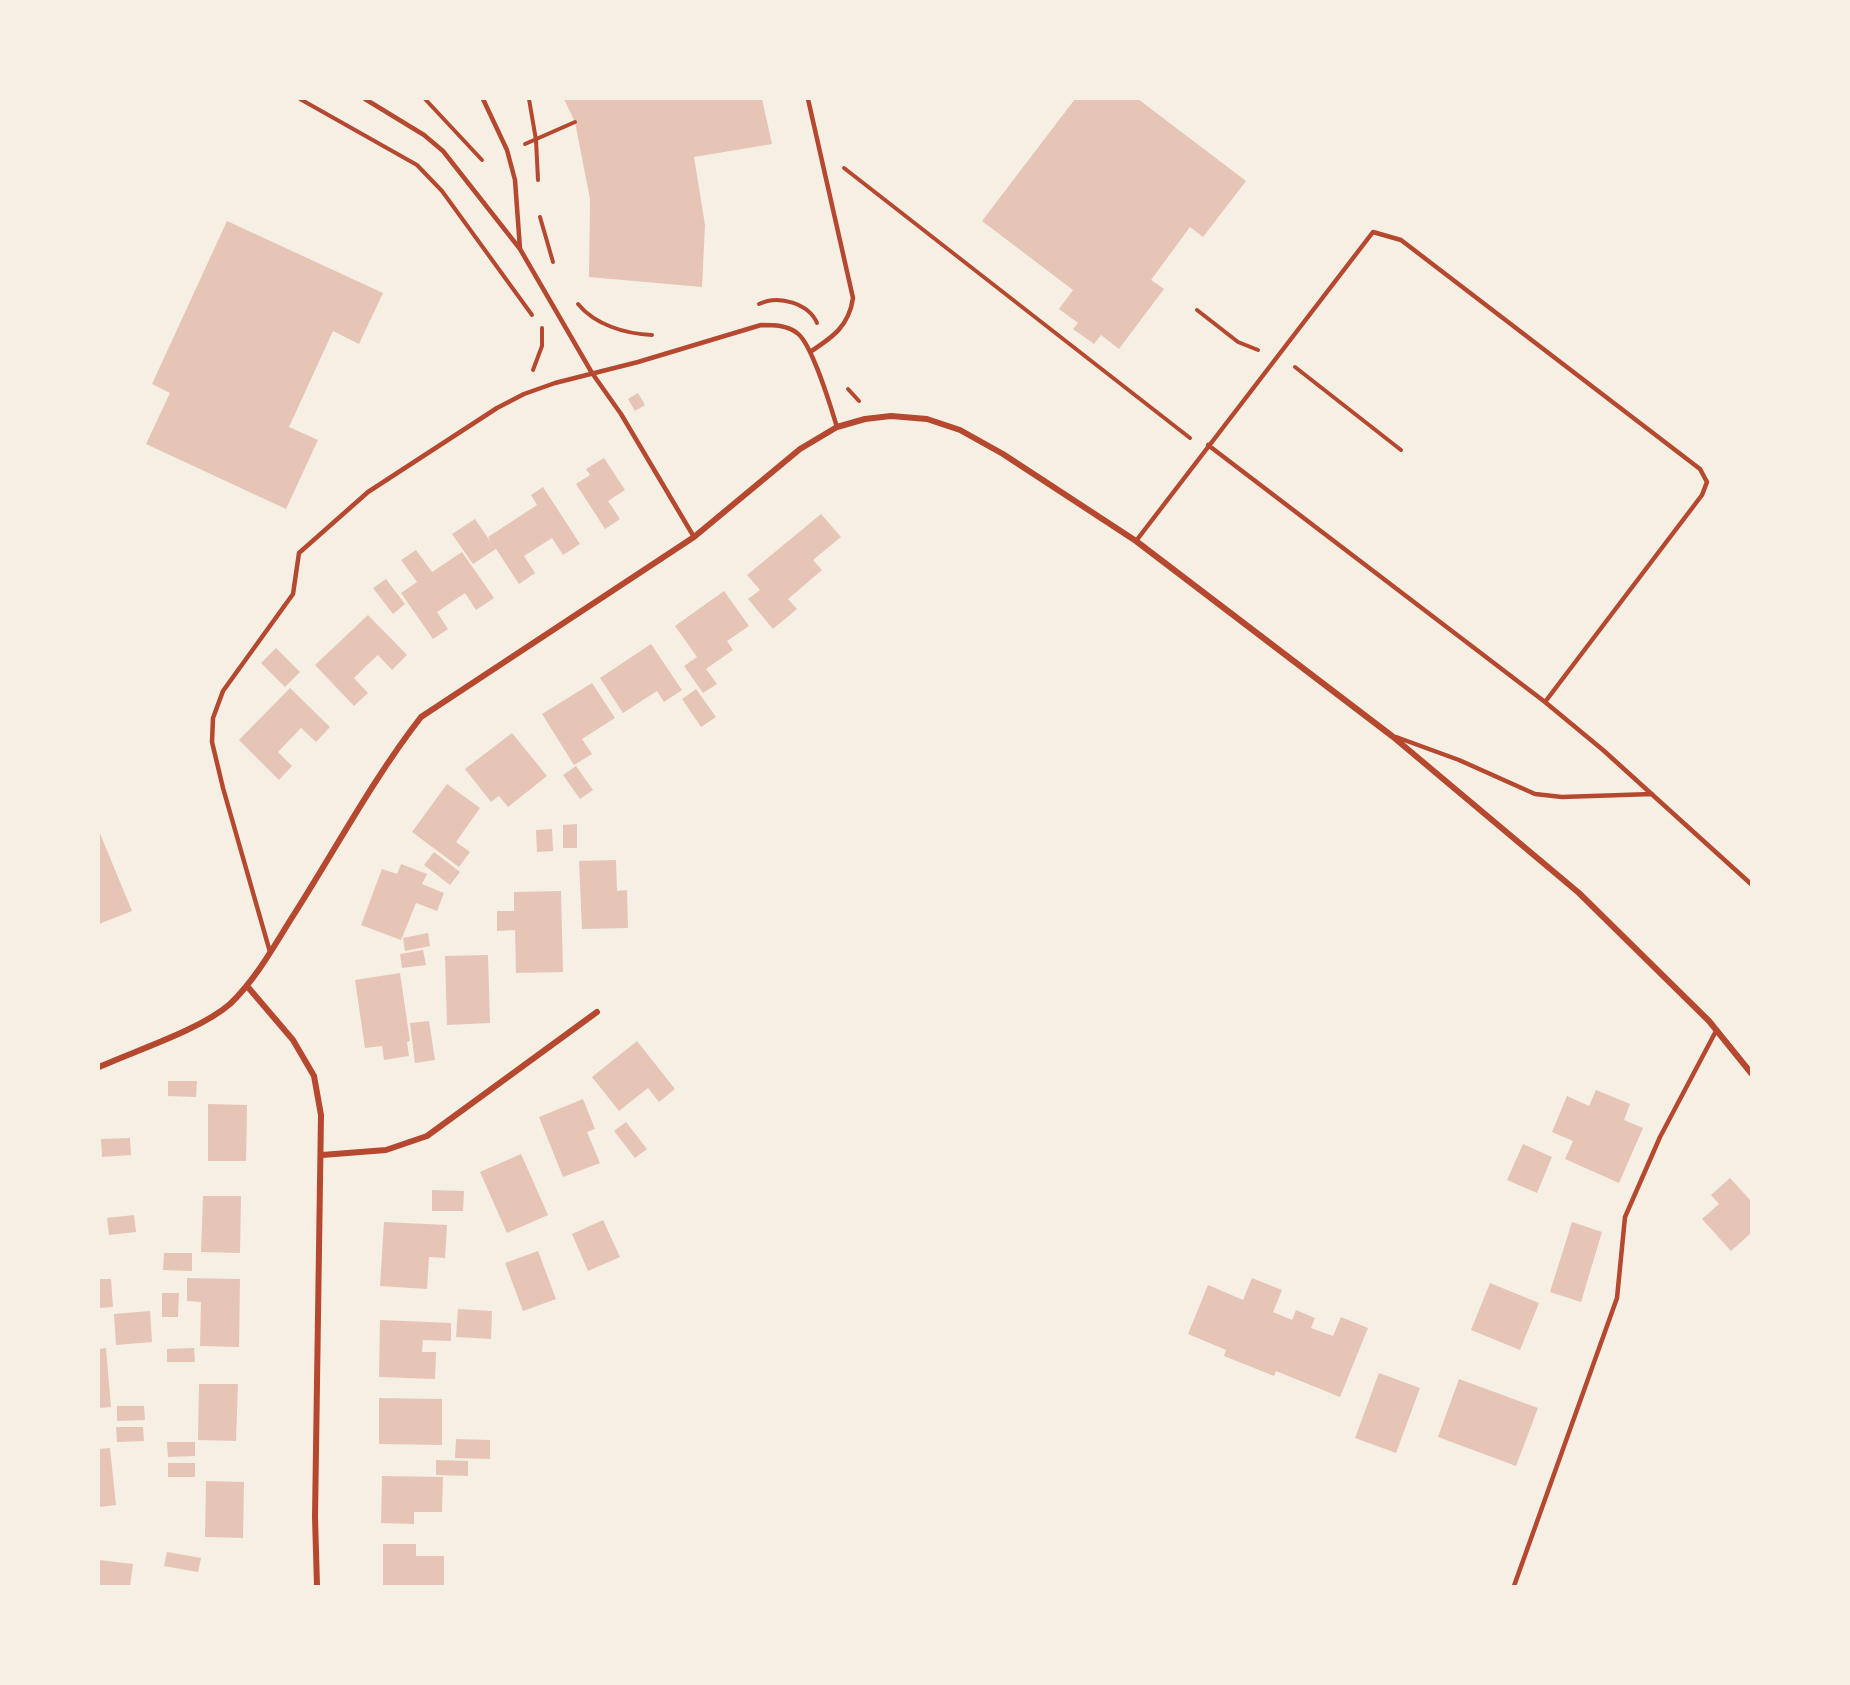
<!DOCTYPE html>
<html>
<head>
<meta charset="utf-8">
<style>
  body { margin:0 }
  #map { position:relative; width:1850px; height:1685px; overflow:hidden; background:#f6efe4; font-family:"Open Sans",sans-serif }
  canvas { display:block }
  .frame { position:absolute; inset:0; border:100px solid #f6efe4; pointer-events:none }
</style>
</head>
<body>
<div id="map">
<canvas width="1850" height="1685"></canvas>
<div class="frame"></div>
</div>
<script>
const ctx = document.querySelector('canvas').getContext('2d');
ctx.lineJoin = 'round';
function fill(path, color) { ctx.fillStyle = color; ctx.fill(path, 'evenodd'); }
function stroke(path, color, width, dash) { ctx.strokeStyle = color; ctx.lineWidth = width; ctx.lineCap = dash ? 'butt' : 'round'; ctx.setLineDash(dash || []); ctx.stroke(path); }
fill(new Path2D(`
  M564,99H762L772,144L694,157L705,225L702,287L589,277L590,199L575,122Z
  M1075,99H1138L1246,181L1203,237L1190,227L1151,280L1164,289L1119,349L1101,335L1094,344L1073,329L1078,323L1059,309L1073,290L982,221Z
  M227,221L383,293L359,344L333,331L289,427L318,440L286,509L146,444L170,393L152,384Z
  M638,393L645,405L635,411L628,399Z
  M604,458L625,490L608,501L620,519L605,529L576,484L590,475L586,469Z
  M543,487L580,544L563,555L552,538L524,556L535,573L519,584L496,549L473,564L452,534L475,519L492,544L488,537L537,505L531,495Z
  M821,514L841,537L813,560L822,570L788,599L797,609L773,629L748,599L760,590L747,575Z
  M416,550L432,572L462,552L494,598L476,610L465,593L437,612L448,629L433,639L401,593L417,582L401,560Z
  M386,579L405,604L393,614L373,588Z
  M724,591L749,626L727,641L733,650L706,669L717,684L703,693L684,666L697,657L675,626Z
  M368,615L407,655L392,670L378,655L366,666L354,678L368,693L354,706L315,665Z
  M651,644L682,690L664,702L657,691L623,713L600,678Z
  M276,648L300,672L285,687L261,663Z
  M592,683L615,718L582,739L592,754L574,765L542,714Z
  M290,688L330,727L316,742L301,728L278,752L292,766L279,780L239,740Z
  M696,689L716,717L701,727L682,699Z
  M512,733L547,776L508,807L499,796L491,802L465,769Z
  M576,766L593,790L580,799L563,775Z
  M447,784L480,808L456,842L470,852L459,867L412,832Z
  M577,824V848H563V825Z
  M552,829L553,851L537,852L536,830Z
  M99,831L132,911L99,924Z
  M434,852L460,872L450,885L424,865Z
  M616,860L617,891L627,890L628,928L582,929L579,861Z
  M401,864L427,874L422,884L444,893L437,911L416,903L401,940L361,925L382,869L397,874Z
  M561,891L563,972L516,973L515,930L497,931V911H514V892Z
  M428,933L430,946L405,951L403,938Z
  M423,950L426,965L402,968L400,954Z
  M488,955L490,1023L447,1025L445,956Z
  M400,973L410,1041L407,1042L409,1056L384,1060L382,1046L365,1048L355,980Z
  M429,1021L435,1060L415,1063L410,1023Z
  M637,1041L675,1089L659,1102L648,1088L619,1111L592,1077Z
  M168,1081H197L196,1097L168,1096Z
  M1596,1090L1630,1104L1624,1120L1643,1128L1619,1183L1565,1159L1573,1141L1552,1132L1567,1096L1589,1106Z
  M583,1099L595,1129L587,1132L600,1163L563,1177L539,1117Z
  M208,1104L247,1105L246,1161H208Z
  M626,1122L647,1149L635,1158L614,1131Z
  M130,1138L131,1155L102,1157L101,1139Z
  M1523,1144L1552,1157L1537,1193L1507,1180Z
  M521,1154L548,1215L507,1233L480,1172Z
  M1730,1178L1751,1201V1233L1731,1251L1702,1219L1719,1204L1711,1195Z
  M432,1190L464,1191L463,1211H432Z
  M203,1196H241L240,1253L201,1252Z
  M134,1215L136,1232L109,1235L107,1218Z
  M603,1220L620,1257L588,1271L572,1234Z
  M384,1222L447,1225L445,1258L429,1257L427,1289L380,1286Z
  M1572,1222L1602,1232L1581,1302L1550,1292Z
  M538,1251L556,1299L523,1311L505,1263Z
  M164,1253H192V1271L163,1270Z
  M187,1278L240,1279L239,1347L200,1346L201,1302L187,1301Z
  M1252,1278L1282,1290L1273,1312L1292,1320L1296,1310L1315,1318L1311,1328L1333,1336L1341,1317L1368,1328L1340,1397L1276,1371L1274,1376L1224,1356L1226,1350L1188,1334L1208,1285L1243,1300Z
  M99,1279H111L113,1307L99,1308Z
  M1490,1283L1539,1303L1520,1350L1471,1330Z
  M162,1293H179L178,1317H162Z
  M458,1309L492,1311L491,1339L456,1337Z
  M150,1311L152,1342L116,1345L114,1314Z
  M380,1320L451,1323V1341L423,1340L422,1352H436L435,1379L379,1377Z
  M106,1348L111,1407L99,1408V1349Z
  M194,1348L195,1362H167V1349Z
  M1379,1373L1420,1388L1396,1453L1355,1438Z
  M1459,1379L1538,1408L1516,1466L1438,1437Z
  M199,1384H238L236,1441L198,1440Z
  M379,1398L442,1399V1445L379,1444Z
  M117,1406H144L145,1420L117,1421Z
  M116,1427H143L144,1441L117,1442Z
  M456,1439L490,1440V1459L455,1458Z
  M167,1442H195V1456L168,1457Z
  M110,1448L116,1505L99,1507V1449Z
  M436,1460L468,1461V1476L436,1475Z
  M168,1463H195V1477H168Z
  M382,1476L443,1477L442,1512H414V1524L381,1523Z
  M206,1481L244,1482L243,1538L205,1537Z
  M383,1544H416V1556H444V1586H383Z
  M167,1552L201,1558L198,1572L164,1566Z
  M99,1560L133,1564L130,1586H99Z`), '#e6c5b7');
stroke(new Path2D(`
  M300,99L417,165L442,191L532,315
  M425,99L482,160
  M529,99L536,140L538,180
  M525,144L575,122
  M844,168L1190,438
  M540,217L553,262
  M578,304C595,325 626,334 652,335
  M759,304C779,294 809,304 817,323
  M1197,310L1238,342L1258,350
  M1295,367L1401,450
  M533,370L542,346V328
  M848,389L859,401`), '#b5482f', 4);
stroke(new Path2D(`
  M365,99L424,135L443,151L520,249L592,373L621,414L694,537
  M483,99L507,150L515,180L520,249
  M808,99L853,298C849,326 833,337 810,352
  M1208,445L1545,702L1603,750L1751,884
  M1136,541L1373,232L1401,240L1700,469L1707,482L1702,495L1545,702
  M1396,737L1459,760L1535,794L1562,797L1652,794
  M270,952L223,788L212,742L213,718L223,691L293,594L299,553L368,492L497,408L524,394L555,383L638,362L761,325C774,325 787,325 797,333C812,343 831,408 837,427
  M1514,1586L1617,1298L1625,1217L1660,1137L1716,1031`), '#b5482f', 4.5);
stroke(new Path2D(`
  M247,986L293,1040L314,1076L321,1115L315,1517L317,1586
  M99,1067C137,1050 200,1030 230,1004C255,980 273,948 291,919C334,852 372,780 421,717L694,537L800,449L837,427L865,419L891,416L927,419L960,430L1003,454L1136,541L1392,736L1579,893L1709,1021L1751,1073
  M322,1155L386,1150L427,1136L597,1012`), '#b5482f', 6);
</script>
</body>
</html>
